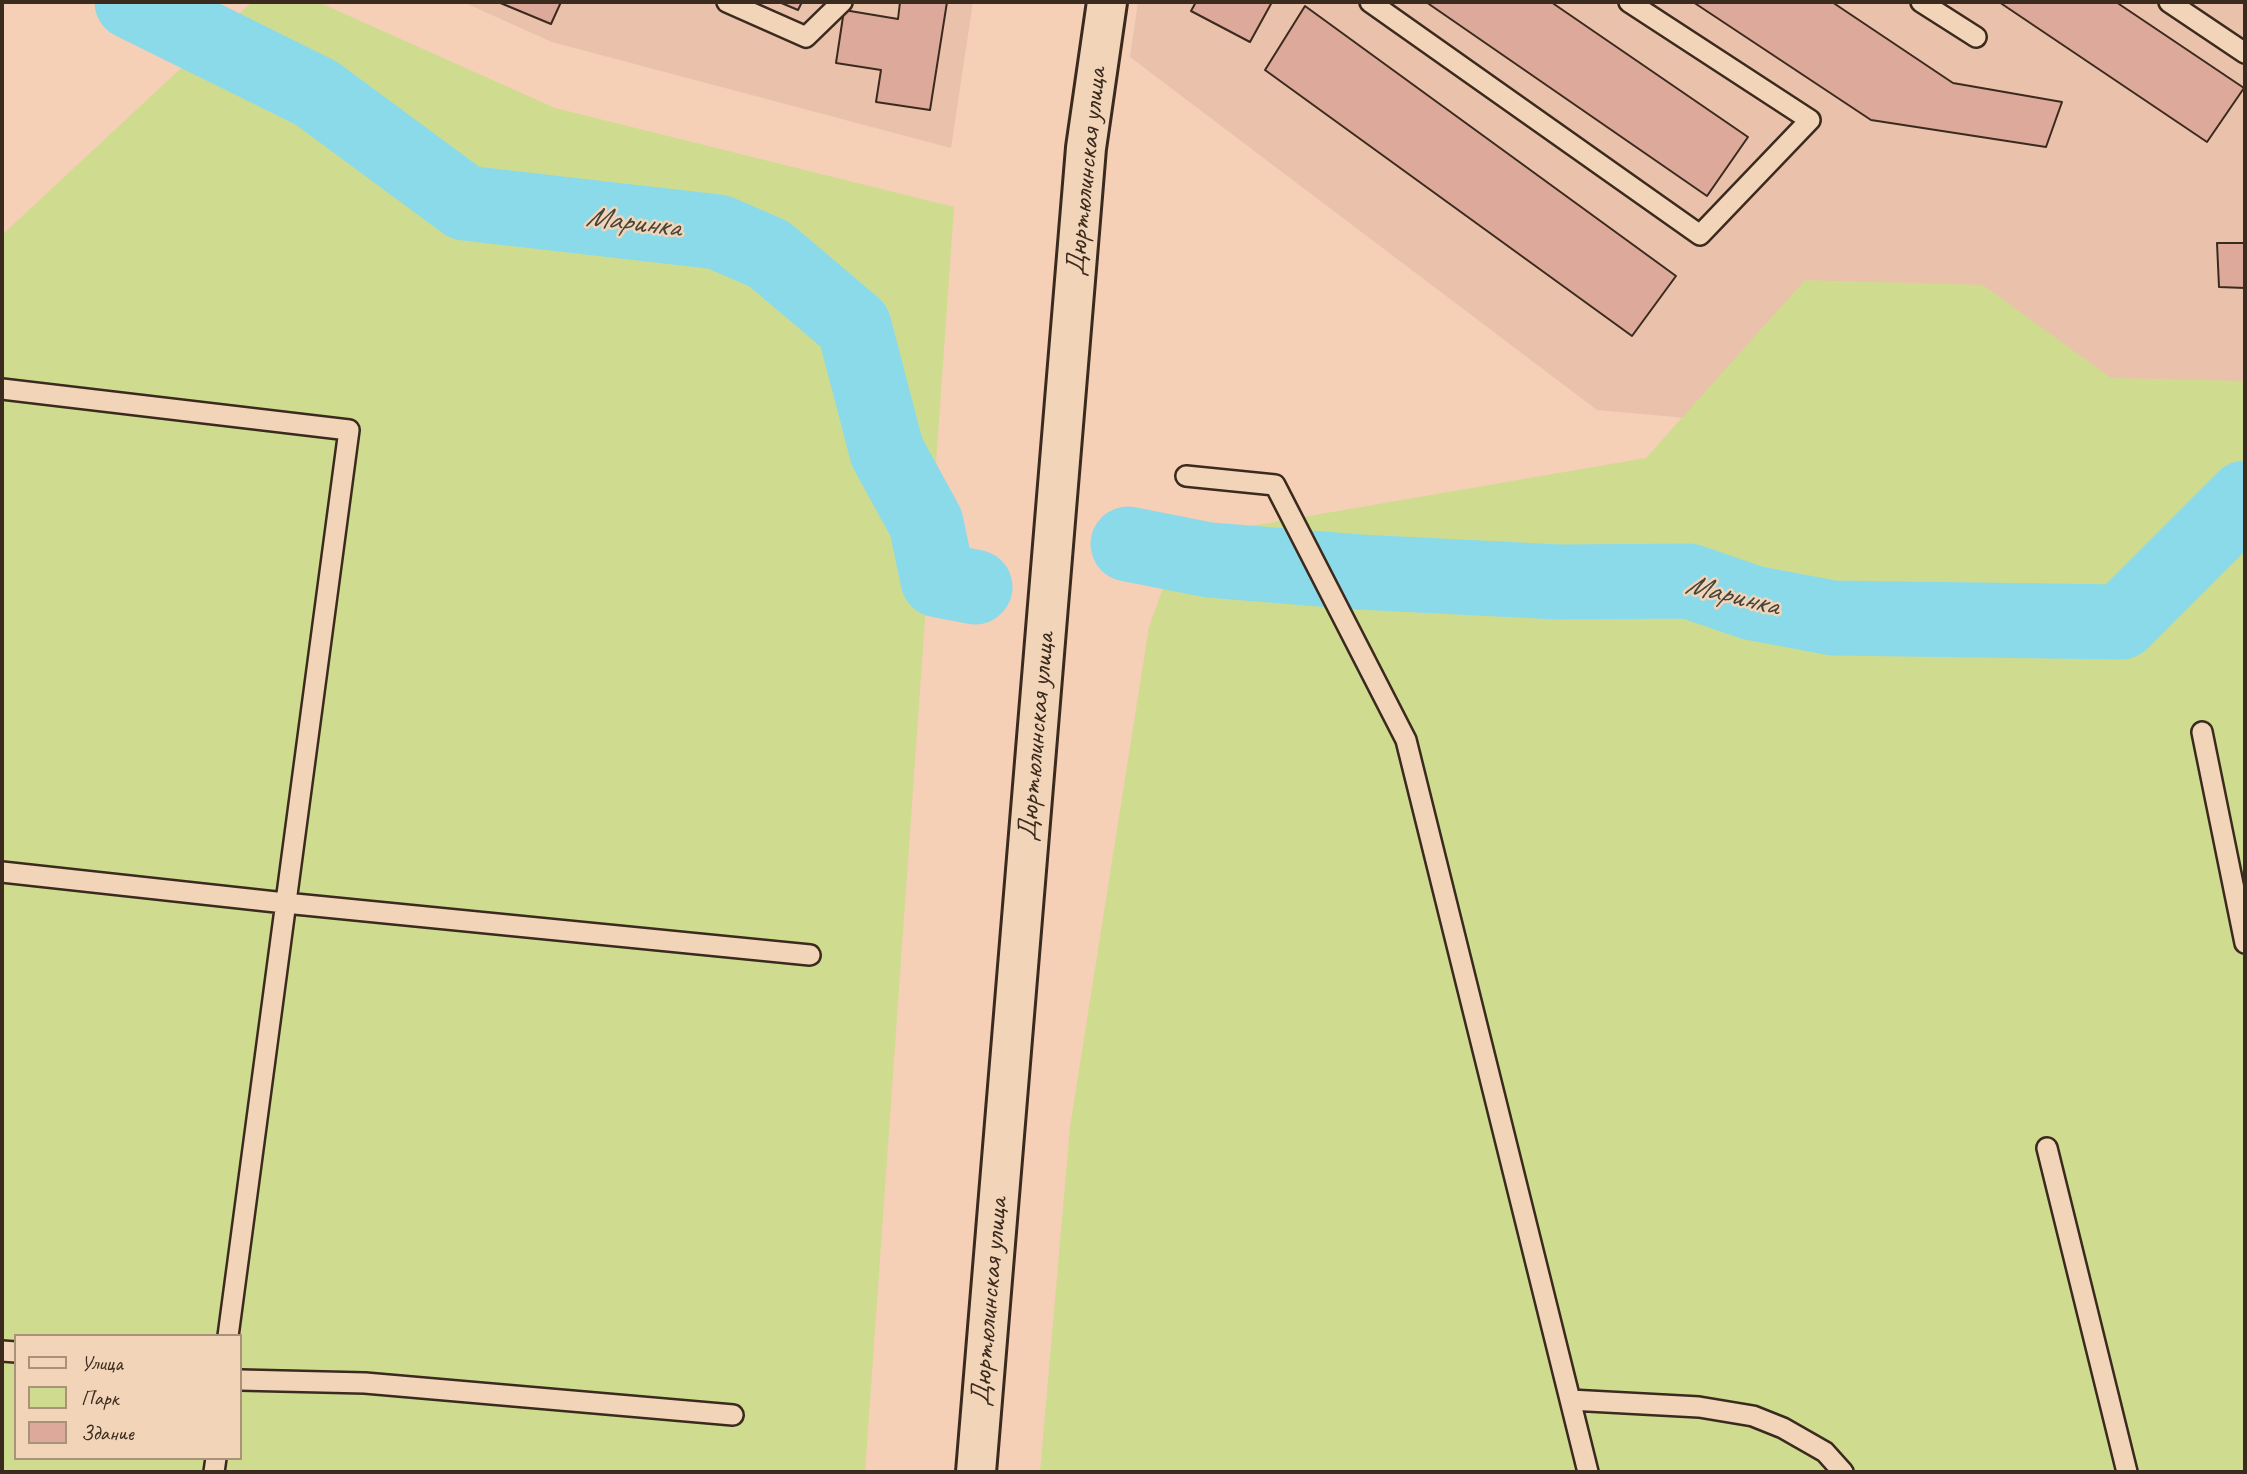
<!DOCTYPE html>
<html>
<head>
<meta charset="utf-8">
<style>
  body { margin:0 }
  #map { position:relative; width:2247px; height:1474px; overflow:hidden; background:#f5cfb6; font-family:Caveat,sans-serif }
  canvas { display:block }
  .frame { position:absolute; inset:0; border:4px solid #3b2a1e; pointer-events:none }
  .legend { position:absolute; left:14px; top:1334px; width:228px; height:126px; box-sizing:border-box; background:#f2d5b8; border:2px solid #a9917a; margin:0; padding:9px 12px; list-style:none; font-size:21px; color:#3b2a1e }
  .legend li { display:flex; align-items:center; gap:14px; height:35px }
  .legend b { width:35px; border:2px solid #a9917a }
</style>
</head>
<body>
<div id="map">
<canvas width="2247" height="1474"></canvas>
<div class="frame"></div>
<ul class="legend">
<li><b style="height:9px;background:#f2d5b8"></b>Улица</li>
<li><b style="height:19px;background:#cfdc90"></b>Парк</li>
<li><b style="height:19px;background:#dca99b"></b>Здание</li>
</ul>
</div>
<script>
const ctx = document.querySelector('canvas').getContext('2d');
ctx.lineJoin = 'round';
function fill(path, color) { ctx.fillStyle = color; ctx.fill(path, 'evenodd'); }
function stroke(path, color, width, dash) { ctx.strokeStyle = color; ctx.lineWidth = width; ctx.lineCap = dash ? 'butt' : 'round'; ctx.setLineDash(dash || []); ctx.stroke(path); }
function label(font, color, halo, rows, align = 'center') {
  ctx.font = font + ' Caveat,sans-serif'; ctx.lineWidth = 5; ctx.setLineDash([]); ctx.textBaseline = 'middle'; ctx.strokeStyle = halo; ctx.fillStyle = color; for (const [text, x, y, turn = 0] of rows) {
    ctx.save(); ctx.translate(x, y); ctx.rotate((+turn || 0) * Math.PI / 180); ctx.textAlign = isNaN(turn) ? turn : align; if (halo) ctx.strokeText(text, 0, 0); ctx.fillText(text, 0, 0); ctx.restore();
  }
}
fill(new Path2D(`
  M463,2H973L951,148L552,42Z
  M1138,2H2245V468L1597,410L1130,57Z`), '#eac1ab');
fill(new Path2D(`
  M252,2H318L555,108L954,207L865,1472H2V235ZM16,1336H240V1458H16Z
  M1805,280L1983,285L2111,378L2245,381V1472H1040L1070,1127L1149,627L1181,538L1646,458Z`), '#cfdc90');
stroke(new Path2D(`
  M132,2L316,93L465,203L718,232L769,254L854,326L887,452L926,523L938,580L975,587
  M1128,544L1209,560L1359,572L1559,582L1689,581L1753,603L1833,618L2121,622L2245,498`), '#8bdae9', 75);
const building = new Path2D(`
  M498,2H561L551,24Z
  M779,2H802L798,10Z
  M900,2H947L930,110L876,102L881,70L836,63L844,10L898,19Z
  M1196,2H1272L1250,42L1191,11Z
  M1426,2H1551L1748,137L1707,196Z
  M1693,2H1832L1953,83L2062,102L2046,147L1871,120Z
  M1999,2H2116L2244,88L2207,142Z
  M1305,6L1676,276L1632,336L1265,70Z
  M2217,243H2245V288L2219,287Z`);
fill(building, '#dca99b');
stroke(building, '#3b2a1e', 2);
const service = new Path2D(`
  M727,2L806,37L842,2
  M1370,2L1700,235L1810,120L1629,2
  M1921,2L1976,37
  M2169,2L2245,53
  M2,389L349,430L228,1336
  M1186,476L1275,485L1406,740L1588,1472
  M2202,732L2245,943
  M2,872L285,903L810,955
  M2047,1148L2127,1472
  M2,1351L16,1352
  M240,1380L365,1383L733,1415
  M1570,1400L1699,1407L1753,1416L1783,1428L1825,1452L1843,1472
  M214,1472L216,1458`);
const primary = new Path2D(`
  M976,1472L1086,148L1107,2`);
stroke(service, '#3b2a1e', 24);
stroke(primary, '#3b2a1e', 44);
stroke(service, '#f2d5b8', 19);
stroke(primary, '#f2d5b8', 38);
label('28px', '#3b2a1e', '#f2d5b8', [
  ["Дюртюлинская улица",1087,172,-84],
  ["Дюртюлинская улица",1037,737,-85],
  ["Дюртюлинская улица",990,1302,-85]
]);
label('italic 30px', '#47443c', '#f2d5b8', [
  ["Маринка",633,223,7],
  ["Маринка",1732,596,14]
]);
</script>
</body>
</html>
